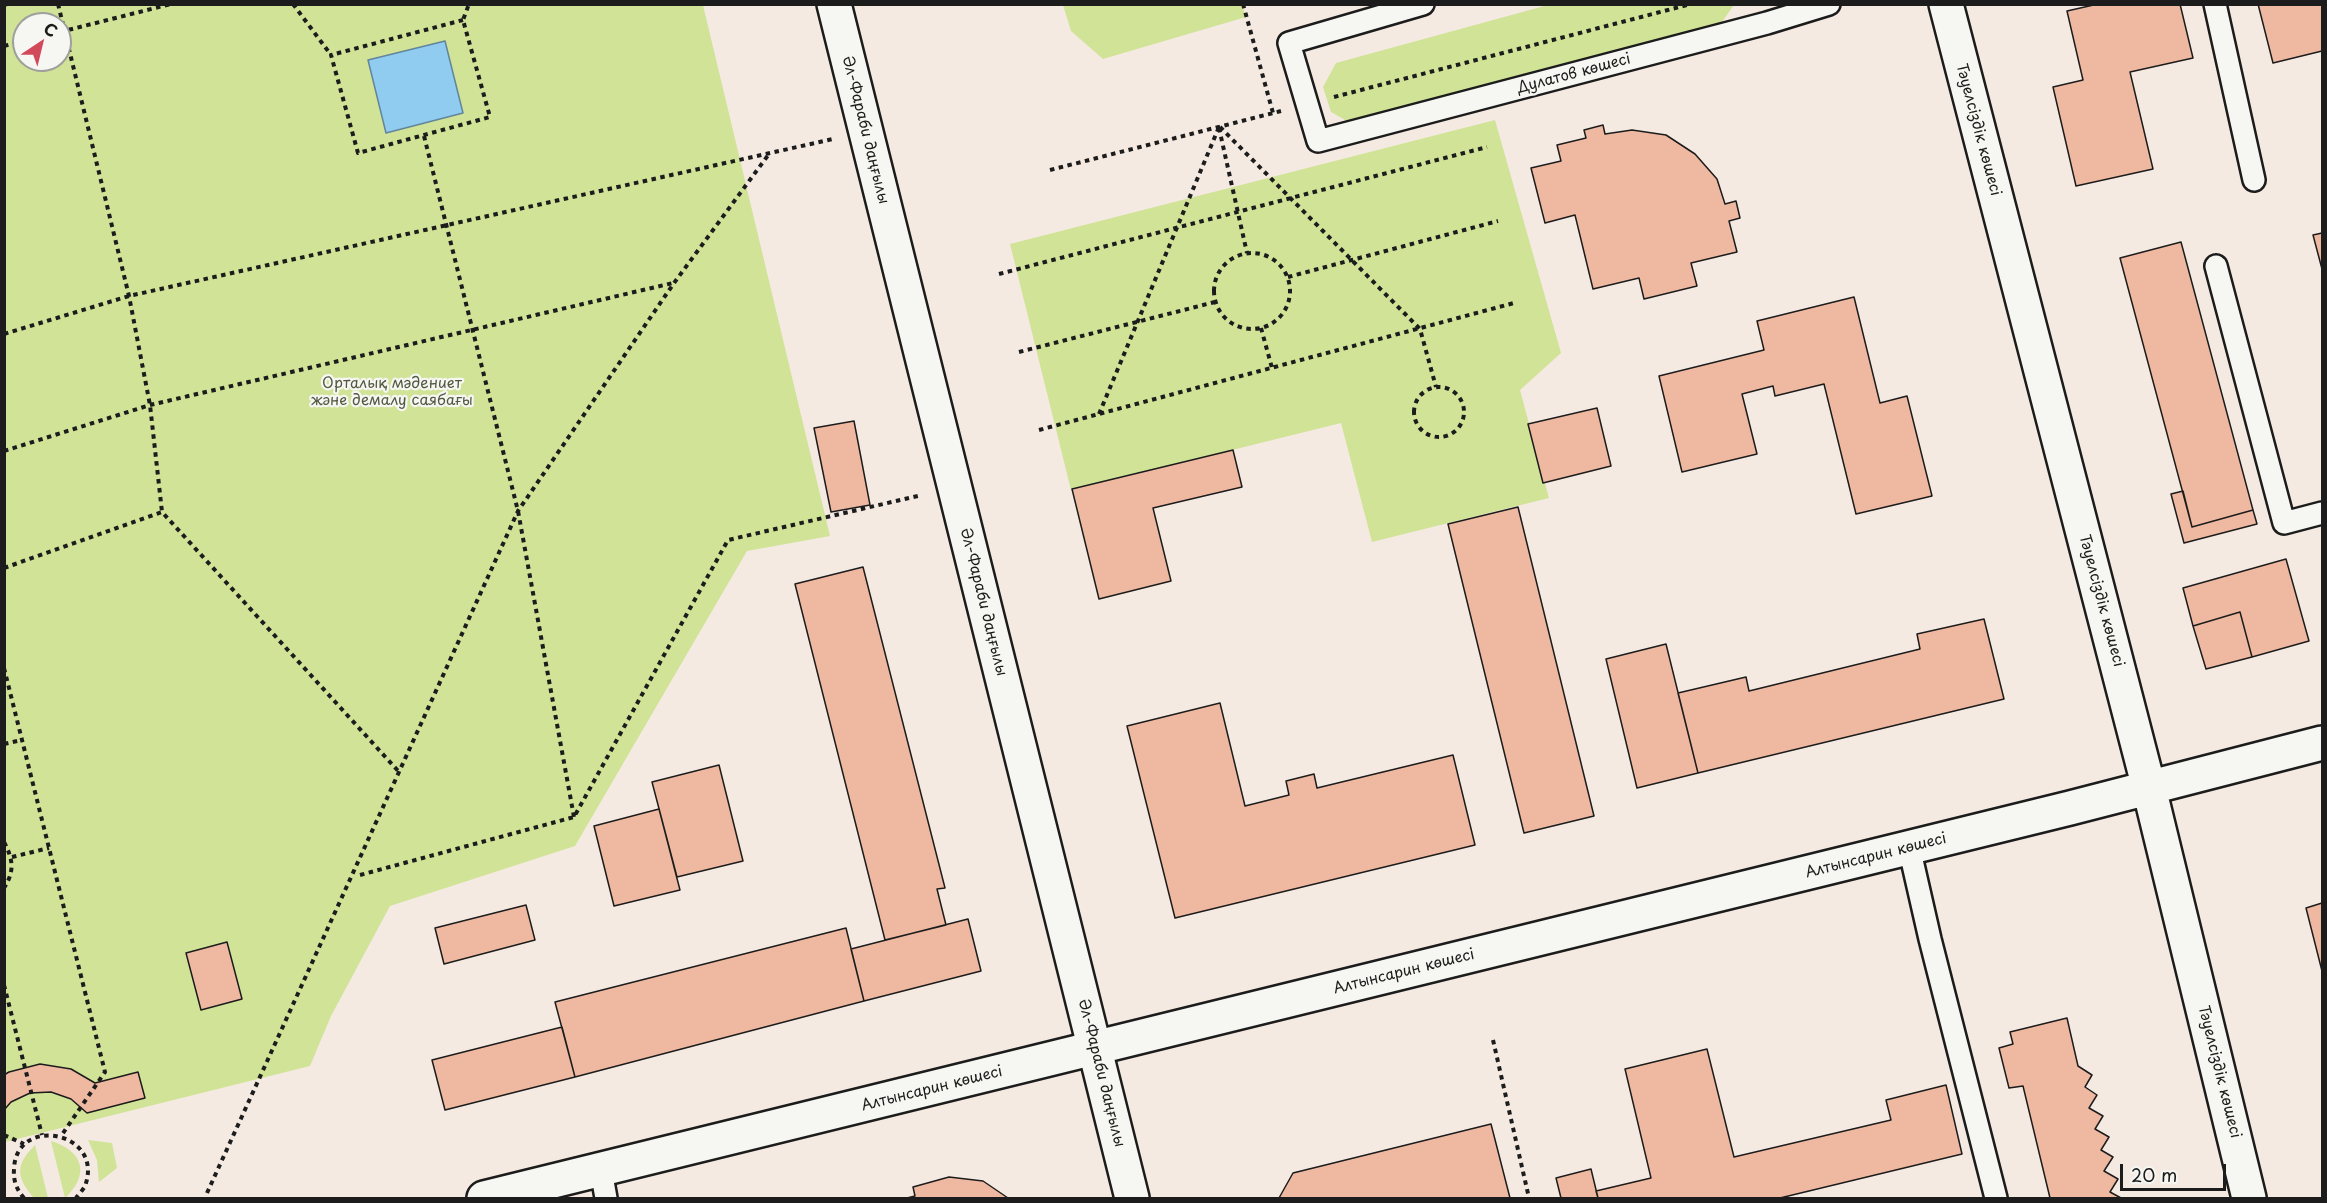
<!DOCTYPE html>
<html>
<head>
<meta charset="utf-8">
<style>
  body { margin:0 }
  #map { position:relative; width:2327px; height:1203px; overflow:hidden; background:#f5eae2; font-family:"Playpen Sans",sans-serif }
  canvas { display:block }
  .frame { position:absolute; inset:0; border:6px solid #1c1c1c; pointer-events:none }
  .north { position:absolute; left:12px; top:12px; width:60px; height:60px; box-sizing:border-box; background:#f6f6f2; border:2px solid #9f9f9c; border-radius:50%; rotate:35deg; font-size:16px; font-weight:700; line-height:24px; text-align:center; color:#1c1c1c }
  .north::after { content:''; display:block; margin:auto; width:21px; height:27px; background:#d1495b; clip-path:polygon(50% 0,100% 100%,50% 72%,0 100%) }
  .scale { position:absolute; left:2120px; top:1164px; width:106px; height:27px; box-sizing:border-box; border:3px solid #1c1c1c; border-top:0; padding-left:8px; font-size:18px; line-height:21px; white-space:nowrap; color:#1c1c1c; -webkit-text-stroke:4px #f6f6f2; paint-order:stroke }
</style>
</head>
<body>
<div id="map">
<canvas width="2327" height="1203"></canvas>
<div class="frame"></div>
<div class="north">С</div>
<div class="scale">20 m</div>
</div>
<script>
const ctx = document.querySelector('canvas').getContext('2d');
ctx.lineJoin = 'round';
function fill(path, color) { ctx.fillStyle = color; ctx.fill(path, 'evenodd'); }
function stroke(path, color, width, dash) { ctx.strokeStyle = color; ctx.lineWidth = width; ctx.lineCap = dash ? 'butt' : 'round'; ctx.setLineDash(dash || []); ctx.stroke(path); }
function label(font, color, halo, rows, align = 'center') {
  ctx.font = font + ' "Playpen Sans",sans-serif'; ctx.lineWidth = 4.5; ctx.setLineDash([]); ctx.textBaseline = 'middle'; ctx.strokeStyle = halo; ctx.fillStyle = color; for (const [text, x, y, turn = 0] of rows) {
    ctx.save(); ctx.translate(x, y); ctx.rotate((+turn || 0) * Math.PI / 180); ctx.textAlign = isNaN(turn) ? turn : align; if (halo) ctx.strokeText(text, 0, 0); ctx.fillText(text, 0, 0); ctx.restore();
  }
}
fill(new Path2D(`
  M4,5H703L830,536L747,551L575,846L390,906L331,1016L310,1066L5,1142ZM24,24H60V60H24Z
  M1063,5H1242L1246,17L1103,59L1071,31Z
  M1548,5H1734L1719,26L1352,124L1331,112L1323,87L1336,63Z
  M1495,120L1561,353L1520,390L1549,498L1372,542L1341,423L1071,490L1010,244Z
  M88,1140L112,1143L117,1168L99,1182L97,1160Z
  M51,1141C84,1151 90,1175 65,1198Z
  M35,1145L48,1198H34C16,1177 15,1165 35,1145Z`), '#d0e397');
const water = new Path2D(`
  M445,41L463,113L386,133L368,60Z`);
fill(water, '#90cbf0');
stroke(water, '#62859b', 1.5);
const building = new Path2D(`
  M2098,4H2180L2193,58L2130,72L2153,169L2076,186L2053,87L2083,80L2067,11Z
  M2258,4H2322V51L2273,63Z
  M1603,125L1605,134L1632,130L1666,135L1695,154L1717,179L1725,204L1736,201L1740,218L1729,221L1737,252L1691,263L1697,286L1644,299L1639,278L1593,289L1575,215L1545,223L1531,168L1561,161L1557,145L1586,138L1584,130Z
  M2322,233V269L2313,235Z
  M2181,242L2253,510L2192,527L2120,258Z
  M1854,297L1880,403L1907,396L1932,496L1856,514L1824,384L1775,396L1773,386L1742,394L1757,454L1682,472L1659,376L1764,350L1757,321Z
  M1597,408L1611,466L1543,483L1528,424Z
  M854,421L870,505L831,512L814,428Z
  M1233,450L1242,487L1153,508L1171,581L1099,599L1072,489Z
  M2183,491L2192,527L2253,510L2257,524L2184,543L2171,494Z
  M1518,507L1594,816L1524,833L1448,524Z
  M2286,559L2309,641L2252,657L2240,612L2193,626L2183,588Z
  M863,567L945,888L937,889L946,925L885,940L795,584Z
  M2240,612L2252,657L2206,669L2193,626Z
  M1984,619L2004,699L1698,773L1678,693L1746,677L1749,691L1920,649L1917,634Z
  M1666,644L1698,773L1637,788L1606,659Z
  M1220,703L1245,806L1289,795L1286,781L1314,774L1317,788L1453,755L1475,845L1175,918L1127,726Z
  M719,765L743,861L677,877L652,782Z
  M659,809L680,890L614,906L594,826Z
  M2322,903V971L2306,908Z
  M526,905L535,940L444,964L435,928Z
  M968,919L981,971L864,1001L851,949Z
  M846,928L864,1001L575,1077L555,1002Z
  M227,942L242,999L201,1010L186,953Z
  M2067,1018L2078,1066L2092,1075L2085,1087L2097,1095L2089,1108L2103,1116L2095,1129L2109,1137L2101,1150L2113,1157L2104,1171L2118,1179L2110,1192L2121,1198H2050L2023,1086L2009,1088L1999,1048L2013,1044L2010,1032Z
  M562,1027L575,1077L445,1110L432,1060Z
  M1707,1049L1734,1157L1891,1120L1886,1100L1946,1085L1962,1154L1780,1198H1598L1596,1191L1651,1178L1625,1069Z
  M40,1064L71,1069L95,1083L138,1072L145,1098L87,1113L71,1099L51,1092L30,1093L11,1102L4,1110V1075L9,1072Z
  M1491,1124L1510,1198H1279L1293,1173Z
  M1591,1169L1598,1198H1561L1556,1178Z
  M949,1177L983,1181L1008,1198H907L915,1196L913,1187Z`);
fill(building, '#efb9a1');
stroke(building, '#1c1c1c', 1.5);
const lane = new Path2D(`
  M1423,4L1289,43L1318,141L1767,23L1829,4
  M2215,4L2254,180
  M2216,266L2284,523L2322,513
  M1909,847L1930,939L1996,1198
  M601,1170L606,1198`);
const street = new Path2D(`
  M834,4L1132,1198`);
const secondary = new Path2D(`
  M1946,4L2149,788L2249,1198
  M484,1198L2070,808L2322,743`);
stroke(lane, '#1c1c1c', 26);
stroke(street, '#1c1c1c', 38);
stroke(secondary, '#1c1c1c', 38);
stroke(new Path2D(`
  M58,4L129,296L150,405L162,512
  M293,4L331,55
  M1243,4L1273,113
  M4,5L7,4
  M463,20L331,55L358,153L490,117L463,20L469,4
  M60,32L171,4
  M4,46L24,41
  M1334,97L1691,4
  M1220,127L1420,329L1436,387
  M1219,128L1247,253
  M424,136L518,511L574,817
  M1050,170L1281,111
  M1214 291a38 38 0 1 1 76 0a38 38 0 1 1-76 0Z
  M999,274L1487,147
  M1288,277L1498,221
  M1261,328L1272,368
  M4,334L129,296L833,139
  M1019,352L1215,302
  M1414 412a25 25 0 1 1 50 0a25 25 0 1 1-50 0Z
  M1099,414L1219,127
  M1039,430L1514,303
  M4,451L150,405L673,283
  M4,568L162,512L400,773
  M4,668L105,1072L61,1136
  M4,744L22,740
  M4,842C13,859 15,871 4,888
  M12,857L49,848
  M360,875L574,817L728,540L922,495
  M4,985L42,1135
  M1493,1040L1529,1198
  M4,1135L24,1144
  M207,1193L518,511L674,283L769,154
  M24,1198C17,1190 13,1181 14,1169C16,1115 102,1131 86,1183C85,1188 79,1194 76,1198`), '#1c1c1c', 4, [4.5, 4.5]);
stroke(lane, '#f6f6f2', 21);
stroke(street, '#f6f6f2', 33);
stroke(secondary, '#f6f6f2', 33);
label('15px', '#1c1c1c', '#f6f6f2', [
  ["Дулатов көшесі",1574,74,-15],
  ["Әл-Фараби даңғылы",865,130,76],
  ["Тәуелсіздік көшесі",1978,130,75],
  ["Тәуелсіздік көшесі",2101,601,75],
  ["Әл-Фараби даңғылы",983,602,76],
  ["Алтынсарин көшесі",1876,856,-14],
  ["Алтынсарин көшесі",1404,972,-14],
  ["Тәуелсіздік көшесі",2219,1072,76],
  ["Әл-Фараби даңғылы",1101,1073,76],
  ["Алтынсарин көшесі",932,1089,-14]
]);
label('15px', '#525841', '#f6f6f2', [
  ["Орталық мәдениет",392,384],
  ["және демалу саябағы",392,401]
]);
</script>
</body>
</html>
